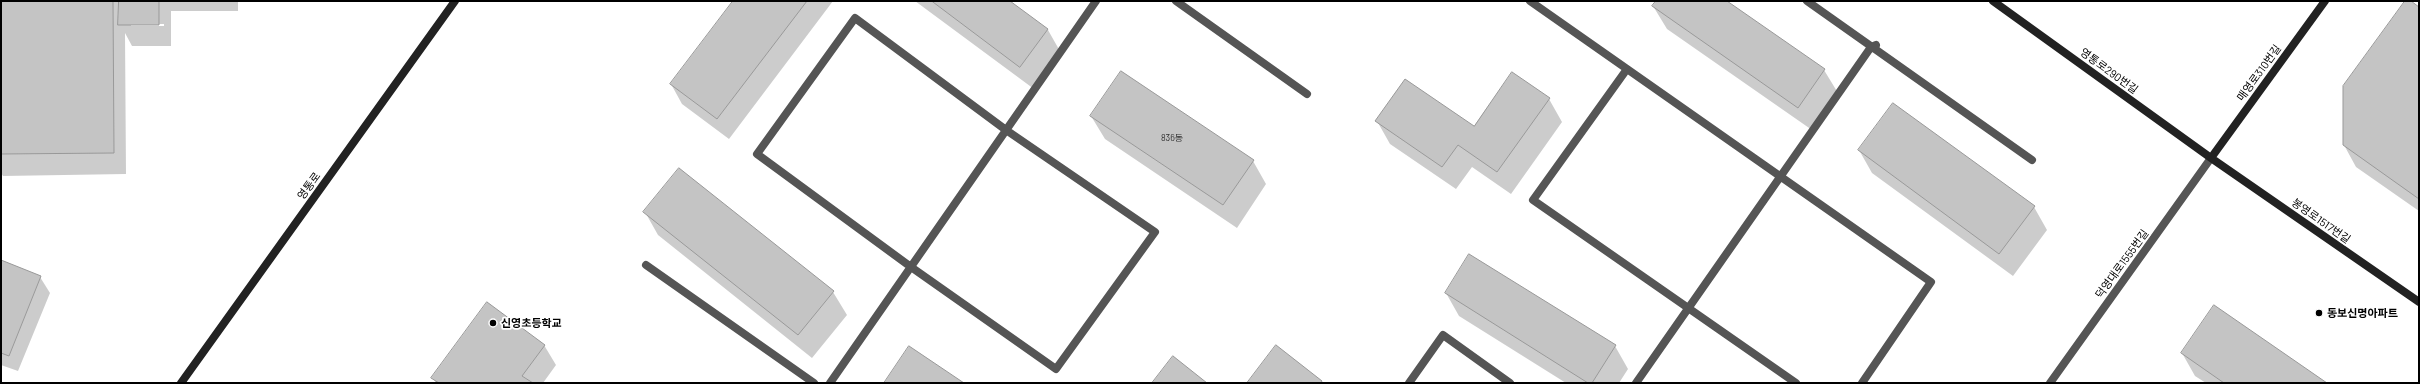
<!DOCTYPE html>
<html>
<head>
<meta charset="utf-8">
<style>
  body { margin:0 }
  #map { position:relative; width:2420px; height:384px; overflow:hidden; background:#fff; font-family:Barlow,sans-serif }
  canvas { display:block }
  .frame { position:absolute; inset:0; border:2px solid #000; pointer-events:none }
</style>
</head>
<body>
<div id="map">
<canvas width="2420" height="384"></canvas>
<div class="frame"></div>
</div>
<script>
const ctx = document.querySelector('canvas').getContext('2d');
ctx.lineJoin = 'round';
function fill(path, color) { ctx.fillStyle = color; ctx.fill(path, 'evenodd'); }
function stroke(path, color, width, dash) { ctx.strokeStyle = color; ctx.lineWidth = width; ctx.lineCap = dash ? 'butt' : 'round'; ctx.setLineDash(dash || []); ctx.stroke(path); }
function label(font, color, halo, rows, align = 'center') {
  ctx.font = font + ' Barlow,"Noto Sans KR",sans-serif'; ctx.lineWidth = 3.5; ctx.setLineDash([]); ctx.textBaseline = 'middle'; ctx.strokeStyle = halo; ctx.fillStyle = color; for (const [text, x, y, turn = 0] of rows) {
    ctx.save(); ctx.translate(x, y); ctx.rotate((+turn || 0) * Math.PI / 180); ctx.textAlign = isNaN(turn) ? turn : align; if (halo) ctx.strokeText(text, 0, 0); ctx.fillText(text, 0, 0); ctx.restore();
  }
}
fill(new Path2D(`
  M1,1H238V11H171V46H132L125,33L126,174L3,176L1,173ZM131,24H164V26H131Z
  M734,1H833L729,139L682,104L671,84Z
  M915,1H1009L1048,30L1061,53L1034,89Z
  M1657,1H1725L1824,70L1838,93L1812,130L1667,29L1653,6Z
  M2406,1L2419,8V211L2356,167L2344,145Z
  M1549,99L1562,122L1511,194L1472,167L1456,189L1390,144L1377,121L1474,127Z
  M1091,116L1253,161L1266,184L1237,228L1105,139Z
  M1859,150L2034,207L2047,230L2013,276L1872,173Z
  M645,212L833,292L847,315L812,358L658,235Z
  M1,261L40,277L50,293L18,371L1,365Z
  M1446,293L1615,346L1628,369L1619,383H1566L1459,316Z
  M544,345L556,365L543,383H436L433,378Z
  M2182,353L2325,383H2206L2195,376Z`), '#0003');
const building = new Path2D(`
  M1,1H113L114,153L1,154Z
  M119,1H159V25H118Z
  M733,1H807L717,119L670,84Z
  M932,1H1010L1048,29L1020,67Z
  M1656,1H1727L1825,69L1798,108L1652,6Z
  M2405,1H2411L2419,7V199L2343,145V86Z
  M1121,71L1254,160L1223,205L1090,116Z
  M1512,72L1550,98L1497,172L1458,145L1442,167L1375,121L1405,79L1474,126Z
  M1893,103L2035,206L1999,254L1858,150Z
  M679,168L834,291L798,335L643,212Z
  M1469,254L1616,345L1592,383H1588L1445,293Z
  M1,260L41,276L9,356L1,353Z
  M487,302L545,345L522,376L533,383H439L431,378Z
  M2214,305L2327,383H2224L2181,353Z
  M1276,345L1322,381L1321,383H1247Z
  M909,346L964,383H884Z
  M1173,356L1207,383H1152Z`);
fill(building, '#c4c4c4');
stroke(building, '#999', 1);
stroke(new Path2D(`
  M1176,1L1307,94
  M1530,1L1931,282L1862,383
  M1807,1L2032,160
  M855,18L1006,130L1155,232L1056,369L911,267L757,154Z
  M1627,69L1533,200L1796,383
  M830,383L1096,1
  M1409,383L1443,335L1510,383
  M1636,383L1871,47L1876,45`), '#555', 8);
stroke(new Path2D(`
  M646,265L814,383
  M2050,383L2211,158`), '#555', 8);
stroke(new Path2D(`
  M1993,1L2211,158L2419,302
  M2211,158L2325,1
  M181,383L455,1`), '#222', 8);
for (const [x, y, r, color] of [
  [2319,313,4,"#000"],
  [493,323,4,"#000"]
]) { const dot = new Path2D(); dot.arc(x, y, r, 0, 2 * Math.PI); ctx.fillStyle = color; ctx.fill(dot); stroke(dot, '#fff', 1.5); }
label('9px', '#313131', null, [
  ["836동",1172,138]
]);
label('11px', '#000', '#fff', [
  ["영통로290번길",2109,71,36],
  ["매영로310번길",2259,73,-54],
  ["영통로",309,186,-54],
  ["봉영로1517번길",2321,221,35],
  ["덕영대로1555번길",2122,264,-54]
]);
label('bold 11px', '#000', '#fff', [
  ["동보신명아파트",2327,313],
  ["신영초등학교",501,323]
], 'left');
</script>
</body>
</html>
